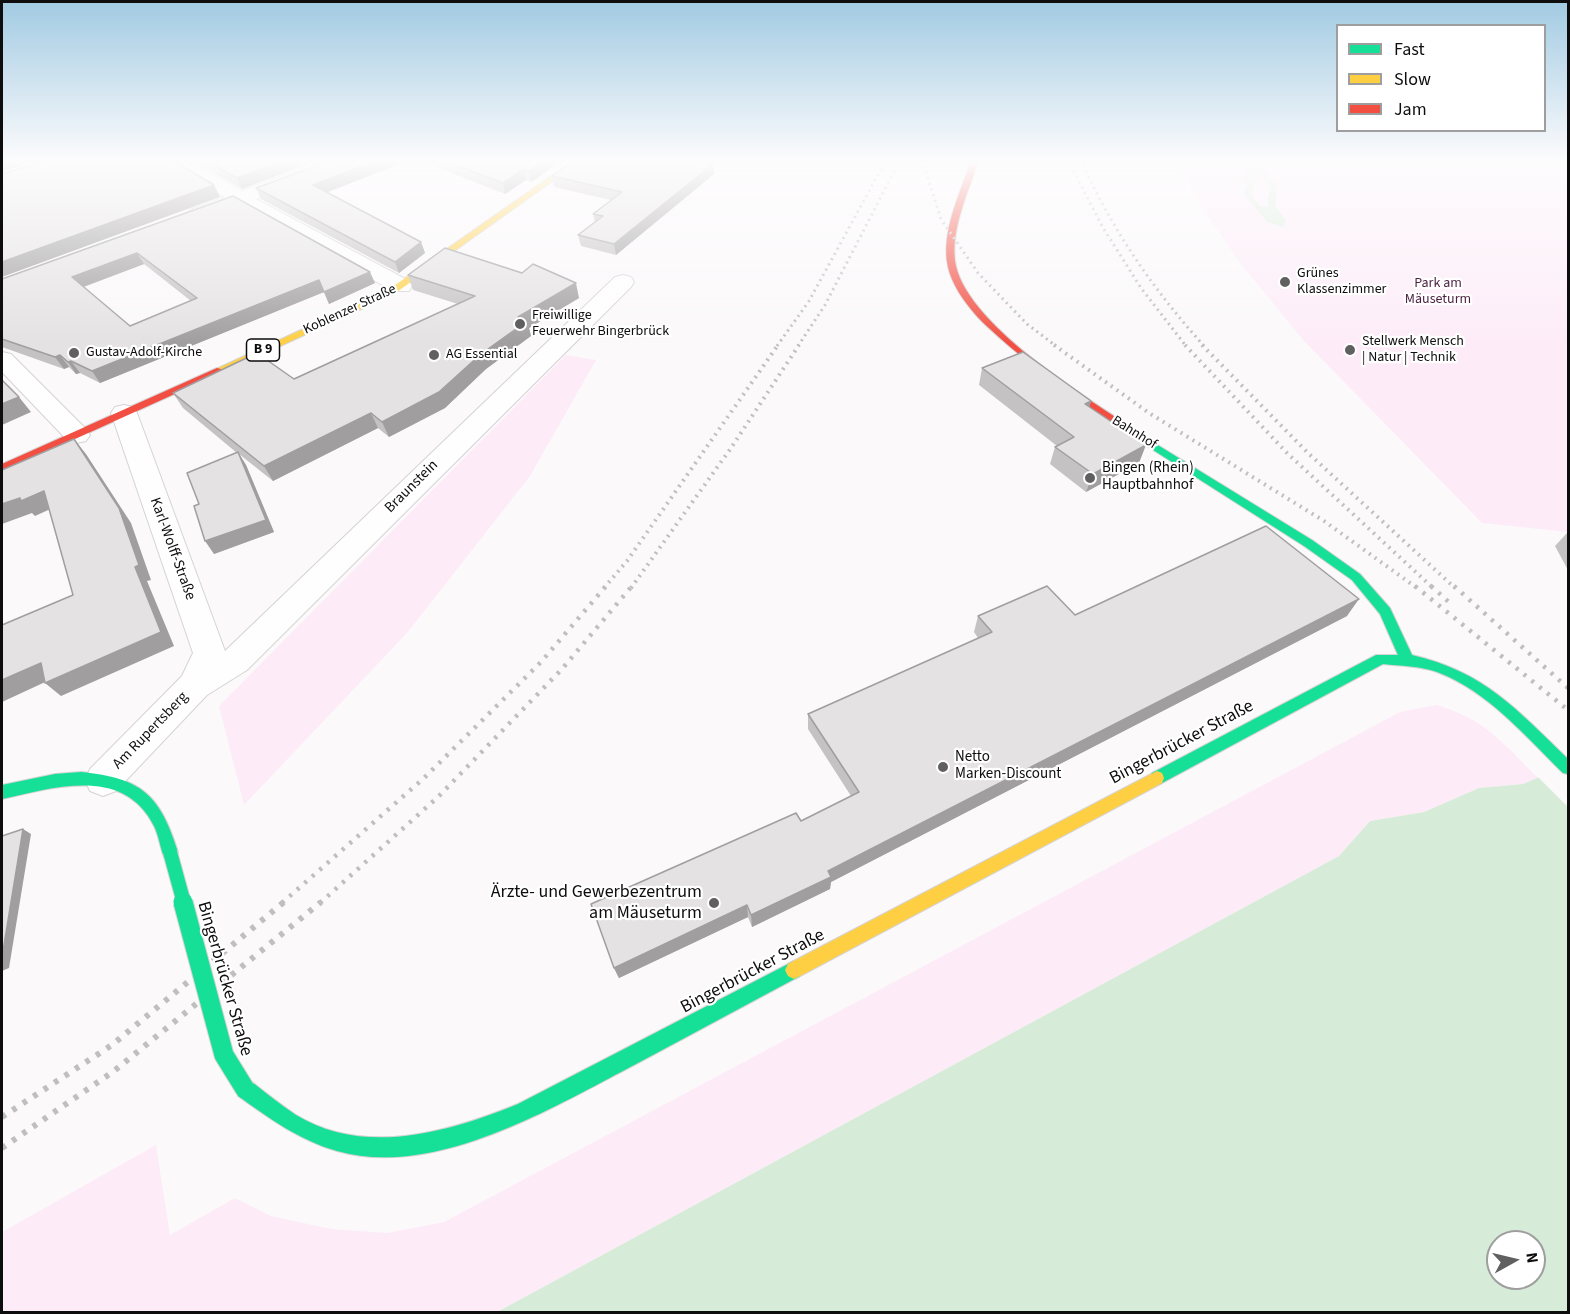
<!DOCTYPE html>
<html>
<head>
<meta charset="utf-8">
<style>
  body { margin:0 }
  #map { position:relative; width:1570px; height:1314px; overflow:hidden; background:#fbf9fa; font-family:"Source Sans 3",sans-serif }
  canvas { display:block }
  .frame { position:absolute; inset:0; border:3px solid #0e0d0e; pointer-events:none }
  .legend { position:absolute; left:1336px; top:24px; width:210px; height:108px; box-sizing:border-box; background:#fff; border:2px solid #9f9e9f; margin:0; padding:8px 10px; list-style:none; font-size:18px; color:#0e0d0e }
  .legend li { display:flex; align-items:center; gap:12px; height:30px }
  .legend b { width:30px; border:2px solid #9f9e9f }
  .north { position:absolute; left:1486px; top:1230px; width:60px; height:60px; box-sizing:border-box; background:#fff; border:2px solid #9f9e9f; border-radius:50%; rotate:82deg; font-size:16px; font-weight:700; line-height:24px; text-align:center; color:#0e0d0e }
  .north::after { content:''; display:block; margin:auto; width:21px; height:27px; background:#616061; clip-path:polygon(50% 0,100% 100%,50% 72%,0 100%) }
</style>
</head>
<body>
<div id="map">
<canvas width="1570" height="1314"></canvas>
<div class="frame"></div>
<ul class="legend">
<li><b style="height:8px;background:#16e098"></b>Fast</li>
<li><b style="height:8px;background:#ffcf43"></b>Slow</li>
<li><b style="height:8px;background:#f24e42"></b>Jam</li>
</ul>
<div class="north">N</div>
</div>
<script>
const ctx = document.querySelector('canvas').getContext('2d');
ctx.lineJoin = 'round';
function fill(path, color) { ctx.fillStyle = color; ctx.fill(path, 'evenodd'); }
function stroke(path, color, width, dash) { ctx.strokeStyle = color; ctx.lineWidth = width; ctx.lineCap = dash ? 'butt' : 'round'; ctx.setLineDash(dash || []); ctx.stroke(path); }
function label(font, color, halo, rows, align = 'center') {
  ctx.font = font + ' "Source Sans 3",sans-serif'; ctx.lineWidth = 4.5; ctx.setLineDash([]); ctx.textBaseline = 'middle'; ctx.strokeStyle = halo; ctx.fillStyle = color; for (const [text, x, y, turn = 0] of rows) {
    ctx.save(); ctx.translate(x, y); ctx.rotate((+turn || 0) * Math.PI / 180); ctx.textAlign = isNaN(turn) ? turn : align; if (halo) ctx.strokeText(text, 0, 0); ctx.fillText(text, 0, 0); ctx.restore();
  }
}
fill(new Path2D(`
  M1177,160H1568V532L1482,523L1304,341L1240,263L1198,202Z
  M566,355L596,360L530,476L407,633L244,805L219,706Z
  M1436,705C1484,718 1504,744 1538,778L1523,784L1479,788L1424,812L1370,821L1339,856L497,1312H2V1232L156,1145L170,1235L235,1198L271,1216L331,1229L387,1233L444,1222L1400,712Z`), '#fdecf8');
fill(new Path2D(`
  M1249,160H1257L1277,187L1275,206L1286,220L1283,227L1267,222L1244,194L1247,182L1242,180ZM1257,172L1271,187L1267,202L1269,206L1261,207L1251,195Z
  M1568,765V1312H497L1339,856L1370,821L1424,812L1479,788L1523,784ZM1498,1242H1534V1278H1498Z`), '#d7ecd8');
fill(new Path2D(`
  M1568,762V807L1536,775Z`), '#fbf9fa');
const street = new Path2D(`
  M163,160H186L242,191L325,160H352L349,164L256,199L409,281L412,286L409,291H393L239,205L204,218H190L187,214L190,210L225,197Z
  M623,275L631,277L634,282L631,287L247,670L207,695L116,791L103,796L90,791L85,780L90,769L182,676L193,653L111,413L115,407L124,405L133,407L137,413L225,651L615,277Z
  M2,352L11,354L86,429L90,435L86,441L77,443L68,441L2,372Z`);
const fast = new Path2D(`
  M1143,436L1312,540L1360,574L1390,608L1412,655C1485,672 1516,709 1568,759V774L1563,773C1525,736 1488,691 1437,672C1420,666 1401,666 1383,664L1162,783L1157,785L1152,783L1150,778L1152,773L1376,655H1398L1380,614L1352,580L1304,546L1139,441V437Z
  M81,772C142,778 160,795 178,852L176,857L170,859L164,857C160,847 159,836 154,826C124,765 52,788 2,799V785L55,774Z
  M794,961L800,964L803,970L800,976C745,1005 691,1035 636,1064C552,1108 434,1179 337,1151C299,1140 269,1118 238,1096L236,1089L238,1082L245,1080L252,1082C266,1093 281,1105 296,1115C365,1157 449,1132 518,1104Z`);
const slow = new Path2D(`
  M574,160H582L394,294L221,373H213L212,371L388,290Z
  M1157,771L1162,773L1164,778L1162,783L800,976L794,979L788,976L785,970L788,964Z`);
const jam = new Path2D(`
  M971,160H979C968,193 949,232 956,266C970,328 1095,404 1147,437V441C1126,445 993,336 975,314C964,301 952,285 948,267C940,232 961,192 971,160Z
  M217,368L221,369V373L2,472V464Z`);
stroke(street, '#d5d3d4', 2);
stroke(fast, '#d5d3d4', 2);
stroke(slow, '#d5d3d4', 2);
stroke(jam, '#d5d3d4', 2);
fill(street, '#fefefe');
fill(fast, '#16e098');
fill(slow, '#ffcf43');
fill(jam, '#f24e42');
stroke(new Path2D(`
  M922,160L941,219L978,273L1027,324L1056,346
  M1068,160L1102,226L1141,288L1186,346
  M1081,160C1112,230 1153,289 1204,346
  M777,346L809,301L886,160
  M798,346L825,305L900,160`), '#c0bfc0', 3, [2, 4]);
stroke(new Path2D(`
  M1054,345L1149,413L1324,521L1417,588
  M1185,345L1288,454L1433,588
  M1202,345L1308,453L1455,588
  M604,588L627,561L778,345
  M631,588L731,448L799,345`), '#c0bfc0', 4, [2, 5]);
stroke(new Path2D(`
  M1415,586L1568,710
  M1431,586L1451,604
  M1454,586L1568,688
  M282,903L424,778L541,662L606,586
  M320,903L438,797L562,669L632,586`), '#c0bfc0', 4.5, [3, 7]);
stroke(new Path2D(`
  M2,1117L112,1045L284,902
  M2,1148L114,1071L321,902`), '#c0bfc0', 6, [4.5, 8]);
const fastBridgeFar1 = new Path2D(`
  M170,852L184,903`);
const fastBridge = new Path2D(`
  M183,902L224,1055L245,1089`);
stroke(fastBridgeFar1, '#d5d3d4', 16, []);
stroke(fastBridge, '#d5d3d4', 21, []);
stroke(fastBridgeFar1, '#16e098', 14);
stroke(fastBridge, '#16e098', 19);
fill(new Path2D(`
  M191,160H318L242,189Z
  M419,160H563L531,182L526,180L505,194Z
  M713,164L714,174L616,255L581,246L578,235L595,223L593,214L611,200L554,187L552,176Z
  M256,188L327,193L421,242L425,253L399,273L261,199Z
  M233,196L375,283L329,304L324,292L100,383L80,373L76,374L69,367L64,369L2,347V279ZM144,264L191,301L130,326L84,287Z
  M408,275L579,298L529,328L531,336L486,369L445,408L389,437L378,428L273,481L239,454L246,465L274,532L214,554L199,504L237,453L183,408L173,393L294,379L458,304L413,290Z
  M982,368L1091,401L1089,407L1139,463L1086,492L1050,464L1055,447L1057,446L979,385Z
  M1567,533H1569V572L1555,546Z
  M1075,615L1347,616L831,882L830,889L752,927L748,917L619,978L614,968L801,821L851,796L808,729V714L978,638L974,632L978,616Z`), '#c4c2c3');
fill(new Path2D(`
  M2,160H37L2,172Z
  M284,160H318L242,189L237,178Z
  M378,160H409L318,196L313,185Z
  M545,160H563L531,182L529,171Z
  M713,164L714,174L616,255L614,244Z
  M523,169L526,180L505,194L503,183Z
  M214,185L220,197L2,277V262Z
  M421,242L425,253L399,273L395,262Z
  M137,253L144,264L80,288L72,277Z
  M370,272L375,283L329,304L324,292Z
  M319,280L324,292L100,383L92,371Z
  M576,283L579,298L529,328L531,336L486,369L445,408L389,437L382,422L518,317Z
  M60,355L69,367L64,369L55,357Z
  M71,361L80,373L76,374L68,362Z
  M19,397L31,412L2,425V404Z
  M1091,401L1086,418L1085,404Z
  M371,413L378,428L273,481L264,466Z
  M74,439L86,454L131,523L151,580L147,581L174,646L61,696L45,683L135,567Z
  M1146,445L1139,463L1086,492L1093,474Z
  M238,452L246,465L274,532L214,554L205,541Z
  M44,491L57,506L35,516L32,513L2,524V504Z
  M1359,599L1347,616L831,882L830,889L752,927L751,915L828,871Z
  M41,663L56,677L2,702V680Z
  M23,829L31,834L9,968L2,971V957Z
  M747,905L748,917L619,978L614,968Z`), '#a09e9f');
const building = new Path2D(`
  M48,160H172L214,185L2,262V174Z
  M205,160H284L237,178Z
  M332,160H378L313,185L421,242L395,262L256,188Z
  M443,160H545L529,171L523,169L503,183Z
  M575,160H698L713,164L614,244L578,235L603,216L593,214L622,192L552,176Z
  M233,196L370,272L324,292L319,280L92,371L71,361L68,362L60,355L55,357L2,339V279ZM137,253L197,298L130,326L72,277Z
  M445,248L522,273L533,264L576,283L518,317L527,321L481,354L439,392L382,422L371,413L264,466L173,393L257,353L294,379L475,296L408,275Z
  M1023,352L1091,401L1085,404L1146,445L1093,474L1055,447L1074,437L982,368Z
  M2,380L19,397L2,404Z
  M74,439L119,508L139,565L135,567L161,632L45,683L41,663L2,680V625L73,595L44,491L21,501L20,498L2,504V470Z
  M238,452L266,520L205,541L194,506L199,504L187,473Z
  M1266,526L1359,599L828,871L831,877L751,915L747,905L614,968L591,904L796,813L801,821L859,792L808,714L992,632L978,616L1047,586L1075,615Z
  M23,829L2,957V836Z`);
fill(building, '#e4e2e3');
stroke(building, '#a09e9f', 1.5);
const sky = ctx.createLinearGradient(0, 0, 0, 344);
sky.addColorStop(0, '#a1cae2');
sky.addColorStop(0.47, '#fdfcfd');
sky.addColorStop(1, '#fdfcfd00');
ctx.fillStyle = sky;
ctx.fillRect(0, 0, 1570, 344);
for (const [x, y, r, color] of [
  [1285,282,6,"#616061"],
  [520,324,6,"#616061"],
  [1350,350,6,"#616061"],
  [74,353,6,"#616061"],
  [434,355,6,"#616061"],
  [1090,478,6,"#616061"],
  [943,767,6,"#616061"],
  [714,903,6,"#616061"]
]) { const dot = new Path2D(); dot.arc(x, y, r, 0, 2 * Math.PI); ctx.fillStyle = color; ctx.fill(dot); stroke(dot, '#fff', 2); }
label('14px', '#0e0d0e', '#fff', [
  ["Grünes",1297,274],
  ["Klassenzimmer",1297,290],
  ["Freiwillige",532,316],
  ["Feuerwehr Bingerbrück",532,332],
  ["Stellwerk Mensch",1362,342],
  ["| Natur | Technik",1362,358],
  ["Gustav-Adolf-Kirche",86,353],
  ["AG Essential",446,355]
], 'left');
label('14px', '#4a1f41', '#fff', [
  ["Park am",1438,284],
  ["Mäuseturm",1438,300]
]);
label('14px', '#0e0d0e', '#fff', [
  ["Koblenzer Straße",350,310,-25],
  ["Bahnhof",1134,433,32]
]);
for (const [x, y, w] of [
  [263,350,33]
]) { const box = new Path2D(); box.roundRect(x - w / 2, y - 11, w, 22, 4.5); ctx.fillStyle = '#fff'; ctx.fill(box); stroke(box, '#0e0d0e', 1.5); }
label('bold 14px', '#0e0d0e', null, [
  ["B 9",263,350]
]);
label('15px', '#0e0d0e', '#fff', [
  ["Bingen (Rhein)",1102,469],
  ["Hauptbahnhof",1102,486],
  ["Netto",955,758],
  ["Marken-Discount",955,775]
], 'left');
label('15px', '#0e0d0e', '#fff', [
  ["Braunstein",412,487,-45],
  ["Karl-Wolff-Straße",172,549,70],
  ["Am Rupertsberg",151,731,-46]
]);
label('18px', '#0e0d0e', '#fff', [
  ["Bingerbrücker Straße",1182,743,-28],
  ["Bingerbrücker Straße",753,972,-28],
  ["Bingerbrücker Straße",224,979,74]
]);
label('18px', '#0e0d0e', '#fff', [
  ["Ärzte- und Gewerbezentrum",702,893],
  ["am Mäuseturm",702,914]
], 'right');
</script>
</body>
</html>
